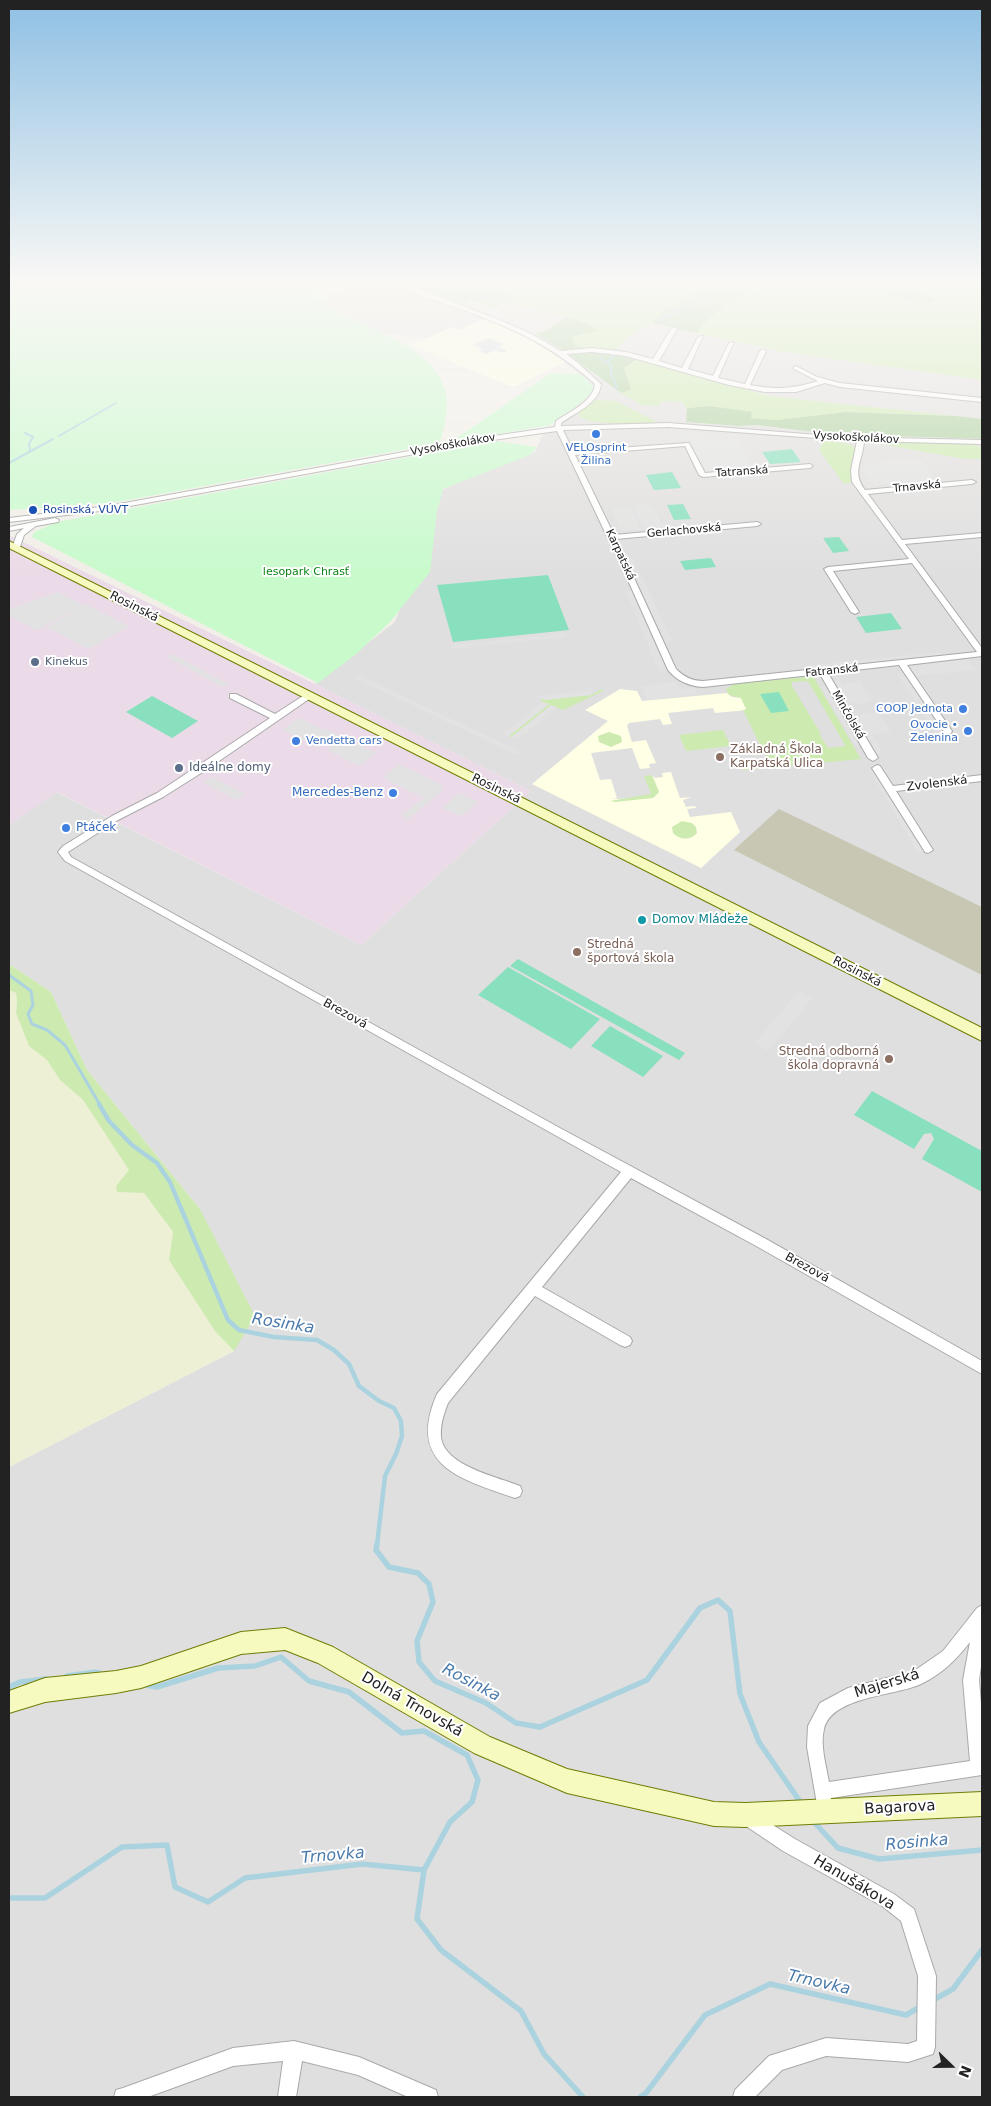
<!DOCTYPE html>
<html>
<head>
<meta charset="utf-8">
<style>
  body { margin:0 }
  #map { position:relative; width:991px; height:2106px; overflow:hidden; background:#f2efe9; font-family:"DejaVu Sans",sans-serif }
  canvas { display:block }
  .frame { position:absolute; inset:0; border:10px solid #222; pointer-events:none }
  .north { position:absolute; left:926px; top:2041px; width:50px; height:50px; -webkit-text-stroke:4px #fff; paint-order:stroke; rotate:112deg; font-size:14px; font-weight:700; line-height:20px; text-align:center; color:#222 }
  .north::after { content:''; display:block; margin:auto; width:18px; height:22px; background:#222; clip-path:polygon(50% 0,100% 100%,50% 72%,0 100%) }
</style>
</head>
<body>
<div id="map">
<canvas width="991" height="2106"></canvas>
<div class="frame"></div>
<div class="north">N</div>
</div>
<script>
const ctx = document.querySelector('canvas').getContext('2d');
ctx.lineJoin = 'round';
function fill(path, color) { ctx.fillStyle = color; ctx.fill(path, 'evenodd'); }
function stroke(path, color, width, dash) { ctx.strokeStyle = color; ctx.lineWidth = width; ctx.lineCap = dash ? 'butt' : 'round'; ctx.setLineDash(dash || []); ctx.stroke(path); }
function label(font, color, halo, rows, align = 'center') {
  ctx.font = font + ' "DejaVu Sans",sans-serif'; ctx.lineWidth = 4; ctx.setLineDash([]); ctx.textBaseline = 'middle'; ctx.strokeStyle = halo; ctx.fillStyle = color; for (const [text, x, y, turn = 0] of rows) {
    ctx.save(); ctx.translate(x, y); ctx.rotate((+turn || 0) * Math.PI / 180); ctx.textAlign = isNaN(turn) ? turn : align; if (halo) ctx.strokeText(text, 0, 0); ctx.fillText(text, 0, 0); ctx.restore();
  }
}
fill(new Path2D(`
  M368,280H395L496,309L509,303L567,316L547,330L536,334L561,349L661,401L682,402L687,408L686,422L739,426L757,425L830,434L982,439V2097H9V1467L234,1351L200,1209L87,1070L51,992L9,964V825L56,792L361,945L531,791L315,684L395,622L442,490L475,475L535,452L542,436L556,424L589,381L551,353L381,333L316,300Z
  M652,323L778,351L982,380V419L768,396L616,349L636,331Z`), '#e0dfdf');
fill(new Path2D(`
  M9,535L315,684L531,791L361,945L57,792L9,825Z`), '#ebdbe8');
fill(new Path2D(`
  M486,318L527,337L565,362L513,387L411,345L452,327L459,330Z
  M620,689L637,691L642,701L727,693L732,697L741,698L747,710L715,713L713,708L668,713L672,724L663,725L660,719L629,723L627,726L632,742L646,740L656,763L649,764L650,768L640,769L632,748L591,753L600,780L611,779L617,798L612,799L653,798L659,792L652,775L655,778L663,777L662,773L671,772L680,798L692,797L683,800L686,807L695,806L696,808L687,809L690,817L731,812L740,832L701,868L532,784L608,721L585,710Z`), '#ffffe5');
fill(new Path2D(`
  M779,809L982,907V975L734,850Z`), '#c7c7b4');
fill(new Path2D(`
  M9,990L16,993L17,1000L16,1013L29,1046L47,1060L60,1080L83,1100L129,1170L116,1186L117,1192L144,1193L173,1233L169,1260L215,1331L234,1351L9,1467Z`), '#eef0d5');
fill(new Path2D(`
  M505,280H721L663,311L652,323L636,331L616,349L576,347L572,337L597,331L567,316L509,303L515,300L503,289Z
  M868,280L982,281V380L778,351L697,333C709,312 750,285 774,282L849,292L878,293L924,306Z
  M641,357L768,396L956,416L845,412L777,420L750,418L752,413L709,406L687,408L682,402L661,401L660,406L641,405L621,393L631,388L624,368Z
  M595,400L616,401L657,422C642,424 589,426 579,416V412Z
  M824,440L849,444L855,448L850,471L853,482L844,484L819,450Z
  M891,442L971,444L982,447V459H964L874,443Z
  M813,676L861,759L743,770L740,765L768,761L743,710L746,709L741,698L729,695L726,689L734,684ZM808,681L845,745V746L828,748L819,734H821L792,686V682Z
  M602,689L603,691L563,710L551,705L511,737L509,736L548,705L540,700L542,699L545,700L591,695Z
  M723,730L731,746L686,751L679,735Z
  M609,732L621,736L622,742L611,747L599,742L598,736Z
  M652,775L659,792L653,798L615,802L610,801L651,794L644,776Z
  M682,821L692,823L696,827L697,833C690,841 680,840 673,833L672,827Z
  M9,964L51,992L87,1070L200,1209L255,1316L234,1351L215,1331L169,1260L173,1232L144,1193L117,1192L116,1186L129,1170L83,1100L60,1080L47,1060L29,1046L16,1013L17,1001L16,993L9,990Z`), '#cdebb0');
fill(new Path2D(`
  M395,280H505L503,289L515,300L496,309L471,300L464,303Z
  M721,280H868L937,299L924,306C906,301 885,292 865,291C851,291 838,292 823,290C804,288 783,278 763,284C744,289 707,316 697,333L652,323L663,311Z
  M567,316L588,324L598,331L572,337L576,347L616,349L641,357L624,368L631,389L621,393L561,349L535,334L547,330Z
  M709,406L752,412L751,418L777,420L845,412L956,416L982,419V439L830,434L757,425L739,426L686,422L687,408Z`), '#add19e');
fill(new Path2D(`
  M9,280H347L312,294C324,302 337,312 350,318C385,336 433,349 445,390C450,407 444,427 440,443L111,503L9,510Z
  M551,373L580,374L595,388L584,400L551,425L451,442Z
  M496,441L537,447L530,455L443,489L437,511L430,572L390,622L355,655L318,683L32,537L34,532L57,522Z`), '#c8facc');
fill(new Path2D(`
  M792,449L801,462L770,464L762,452Z
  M672,472L681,488L654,490L646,475Z
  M683,504L691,519L674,520L667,505Z
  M839,537L849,551L833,553L823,538Z
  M711,558L716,567L685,570L680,561Z
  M548,575L569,630L453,642L437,585Z
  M891,613L902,629L866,633L856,617Z
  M779,692L789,711L771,713L760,694Z
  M152,696L198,721L172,738L126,712Z
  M518,959L685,1053L679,1060L510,966Z
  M508,967L600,1019L571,1049L478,995Z
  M610,1026L663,1056L643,1077L591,1046Z
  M872,1091L982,1151V1192L922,1159L934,1139L931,1133L924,1134L914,1149L854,1115Z`), '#88e0be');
fill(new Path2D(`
  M505,303L568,317L541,332L502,317L499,318L487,311Z
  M679,432L702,434L703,441L736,438L754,466H749L754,473L702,477L682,442L692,441L690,438L681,440Z
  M920,458L937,480L874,485L861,468L867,467L864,463Z
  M652,505L664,527L643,528L633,506Z
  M631,507L641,529L621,531L611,508Z
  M625,558H633L673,641L666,643Z
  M632,591L667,671L659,672L626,592Z
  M58,592L83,605L37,630L9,616V610L14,607Z
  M85,604L129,626L89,649L46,627Z
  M566,633L567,637L451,649V645Z
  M940,652L943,657L814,669L812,665Z
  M172,654L228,684L223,687L167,657Z
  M968,659L975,670L916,676L909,666Z
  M897,674H904L943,732L936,734Z
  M359,675L521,752L516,755L355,678Z
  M840,679L843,684L861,682L873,702L854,704L853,702L846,703L833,680Z
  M677,682L680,689L695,687L698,694L647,700L641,686Z
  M826,686L860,745H855L821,687Z
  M591,690L593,694L591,695L545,700L537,697V696Z
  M543,702L549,704L509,736L503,733Z
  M551,705L557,708L517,740L511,737Z
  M879,712L891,732L872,734L883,753L877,754L855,717L861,716L860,714Z
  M299,718L324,730L326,729L338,734L319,748L282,730Z
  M343,737L376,753L359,766L327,750Z
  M399,764L444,786L440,789L442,791L406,821H404L407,818L401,815L424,798L383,778Z
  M876,771L924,851L917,852L870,772Z
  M212,777L245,794L237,800L204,783Z
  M459,793L478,802L461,816L442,808Z
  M799,991L813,998L768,1051L754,1043Z`), '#e2e2e2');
fill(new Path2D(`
  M489,338L504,344L498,347L507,351L502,353L496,350L486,354L479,351L483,349L473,345Z`), '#dddde8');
stroke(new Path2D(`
  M426,280L462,290V293L499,301
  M658,321L736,280
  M600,358L611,365V375L617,386L615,388
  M607,363L614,355
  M25,433L33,437L29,444L30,451
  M59,436L116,403
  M9,463L53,439`), '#aad3df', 2);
stroke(new Path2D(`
  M9,975L31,991L33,1005L28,1014L32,1024L47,1030L65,1045L100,1105`), '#aad3df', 3);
stroke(new Path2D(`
  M99,1104L109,1121L132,1145L157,1163L170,1182L228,1320L239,1330L274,1337L317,1340L334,1350L349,1364L359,1386L379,1401L394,1408L401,1421L402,1436L396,1454L385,1476L377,1545`), '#aad3df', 4.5);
stroke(new Path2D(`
  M377,1544L376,1550L389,1567L418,1573L429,1584L433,1602L417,1641L419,1662L435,1681L486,1703L516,1723L540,1727L647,1680L700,1608L718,1600L730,1611L740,1694L759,1742L801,1803
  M67,1676L96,1672L102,1674
  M146,1685L157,1687L218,1668L255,1666L281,1657L309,1681L349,1692L402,1733L424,1731L467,1755L478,1780L472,1802L450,1822L424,1870L417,1919L441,1950L521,2011L544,2054L583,2097
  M9,1687L20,1682L46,1679
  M812,1820L838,1848L879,1859L982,1850
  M9,1898H45L122,1847L167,1845L175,1887L208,1902L245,1878L362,1864L424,1870
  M933,2000L953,1989L982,1950
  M640,2097L646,2093L705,2015L770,1984L906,2015L920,2007`), '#aad3df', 5.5);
const street = new Path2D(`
  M389,280H397L502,321L529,333L561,351L592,348L626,352L653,359L671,329L674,327L677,329L659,361L682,368L698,337L703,336L688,369L713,376L729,343L734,342L718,378L745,384L760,351L763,349L766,351L750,385C776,390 793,389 818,381L794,369V367L796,366L817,377L840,383L982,398V402L840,387L825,383L796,392H765L729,385L626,356L592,352L566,354L578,363L601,384C600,403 575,413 561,423V426L668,423L843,437L982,440V444L864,441C863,461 851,471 865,490L972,480L976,482L972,484L868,494L902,540L982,533V537L905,544L982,648V656L907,665L952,731L951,733H945L899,665L828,673L878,758L873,761L868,758L820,674L703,687C689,686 677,681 668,670L631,587L557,431L486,441L108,510L9,522V518L108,506L486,437L555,427L556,421C569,412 593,402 595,384C553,346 513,328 460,309C437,301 409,294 389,280ZM668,427L857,441L851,470L852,482L909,559L828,567L824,569L851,612L855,614L859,612L833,571L912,563L977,652L703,681C692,681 684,677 676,669L616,539L757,526L761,524L757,522L614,535L575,455L685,446L699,475L703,477L810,468L813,466L810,464L705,473L689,443L573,451L563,430Z
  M55,518L59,520L58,522L36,526L24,535L19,550H13L12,548L17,534L24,528L9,531V527Z
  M309,692L312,693V697L206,770L163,797L118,820L68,852L71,857L558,1127L766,1239L982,1361V1374L758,1247L631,1178L542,1287L630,1337L632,1341L630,1345L625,1347L620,1345L535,1296L448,1403C444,1414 440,1424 441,1437C444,1466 498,1477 520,1486L522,1491L520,1496L515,1498C460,1479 406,1465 437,1394L621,1172L65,861L58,852L63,846L112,816L157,793L270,718L230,698V694H236L275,714Z
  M877,765L880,766L893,786L982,775V781L896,791L933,850L928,853L925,852L872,768Z
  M982,1605V1660L979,1680L982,1715V1775L831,1798L829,1804L823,1806L817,1804L807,1747L808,1726L820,1703L848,1688L914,1671L943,1651L977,1608ZM970,1642L963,1680L970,1761L829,1782C826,1765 820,1745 824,1729C832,1696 896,1696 921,1684C942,1674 956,1660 970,1642Z
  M749,1810L795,1839L894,1894L914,1909L936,1976L935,2047L933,2054L908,2062L826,2056L782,2070L755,2097H733L735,2090L769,2056L826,2038L908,2044L917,2041L918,1976L901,1921L882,1906L783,1851L743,1824L741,1818L743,1812Z
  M294,2041L359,2057L436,2090L438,2097H408L358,2075L302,2061L296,2097H278L283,2061L233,2066L148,2097H114L116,2090L123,2088L233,2048Z`);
const secondary = new Path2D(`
  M9,541L982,1028V1041L9,548Z
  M285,1628L333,1647L490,1737L567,1769L714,1802L745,1803L982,1792V1816L745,1827L714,1826L567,1793L474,1753L318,1663L285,1650L241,1654L141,1688L116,1693L45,1702L9,1713V1691L45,1678L116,1671L141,1666L241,1632Z`);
stroke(street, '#a9a9a9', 2);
stroke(secondary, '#707d05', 2);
fill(street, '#fff');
fill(secondary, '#f7fabf');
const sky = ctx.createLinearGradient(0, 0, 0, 575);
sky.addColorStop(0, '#8fc0e4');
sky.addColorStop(0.49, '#f9f8f5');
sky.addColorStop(1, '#f9f8f500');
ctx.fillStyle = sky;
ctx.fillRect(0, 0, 991, 575);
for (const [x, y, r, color] of [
  [596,434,5,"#3f7fe0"],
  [33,510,5,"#1a4fb4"],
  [35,662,5,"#5c6f8a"],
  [963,709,5,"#3f7fe0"],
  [968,731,5,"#3f7fe0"],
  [296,741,5,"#3f7fe0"],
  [720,757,5,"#8d6e63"],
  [179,768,5,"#5c6f8a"],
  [393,793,5,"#3f7fe0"],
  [66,828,5,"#3f7fe0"],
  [642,920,5,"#0f9aa8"],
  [577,952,5,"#8d6e63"],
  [889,1059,5,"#8d6e63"]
]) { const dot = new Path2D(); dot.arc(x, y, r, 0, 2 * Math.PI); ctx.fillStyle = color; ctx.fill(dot); stroke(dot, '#fff', 2); }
label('11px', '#222', '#fff', [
  ["Vysokoškolákov",856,438,3],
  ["Vysokoškolákov",453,445,-10],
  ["Tatranská",742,472,-4],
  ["Trnavská",917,487,-5],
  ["Gerlachovská",684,531,-5],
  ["Karpatská",620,555,65],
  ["Fatranská",832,671,-6],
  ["Minčolská",848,715,60]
]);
label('11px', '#366cbe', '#fff', [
  ["VELOsprint",596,448,"center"],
  ["Žilina",596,461,"center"],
  ["COOP Jednota",953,709],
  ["Ovocie •",958,725],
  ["Zelenina",958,738],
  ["Vendetta cars",306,741,"left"]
], 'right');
label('11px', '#164399', '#fff', [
  ["Rosinská, VÚVT",43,510]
], 'left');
label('11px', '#0c8416', '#fff', [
  ["lesopark Chrasť",306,572]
]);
label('11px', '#4e5e75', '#fff', [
  ["Kinekus",45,662]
], 'left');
label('12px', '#222', '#fff', [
  ["Rosinská",134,607,27],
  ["Zvolenská",937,784,-7],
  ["Rosinská",496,789,26],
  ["Rosinská",857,972,27],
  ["Brezová",345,1014,29],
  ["Brezová",807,1268,29]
]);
label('12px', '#785e54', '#fff', [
  ["Základná Škola",730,750],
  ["Karpatská Ulica",730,764],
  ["Stredná",587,945],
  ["športová škola",587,959],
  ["Stredná odborná",879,1052,"right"],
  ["škola dopravná",879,1066,"right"]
], 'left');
label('12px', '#4e5e75', '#fff', [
  ["Ideálne domy",189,768]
], 'left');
label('12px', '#366cbe', '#fff', [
  ["Mercedes-Benz",383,793],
  ["Ptáček",76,828,"left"]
], 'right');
label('12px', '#0d838f', '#fff', [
  ["Domov Mládeže",652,920]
], 'left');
label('15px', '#222', '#fff', [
  ["Majerská",887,1684,-17],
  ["Dolná Trnovská",412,1705,30],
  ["Bagarova",900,1808,-3],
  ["Hanušákova",854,1883,31]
]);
label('italic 16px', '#4a7aab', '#fff', [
  ["Rosinka",283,1324,9],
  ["Rosinka",471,1683,28],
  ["Rosinka",917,1843,-5],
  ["Trnovka",333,1856,-5],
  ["Trnovka",819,1983,13]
]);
</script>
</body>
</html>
